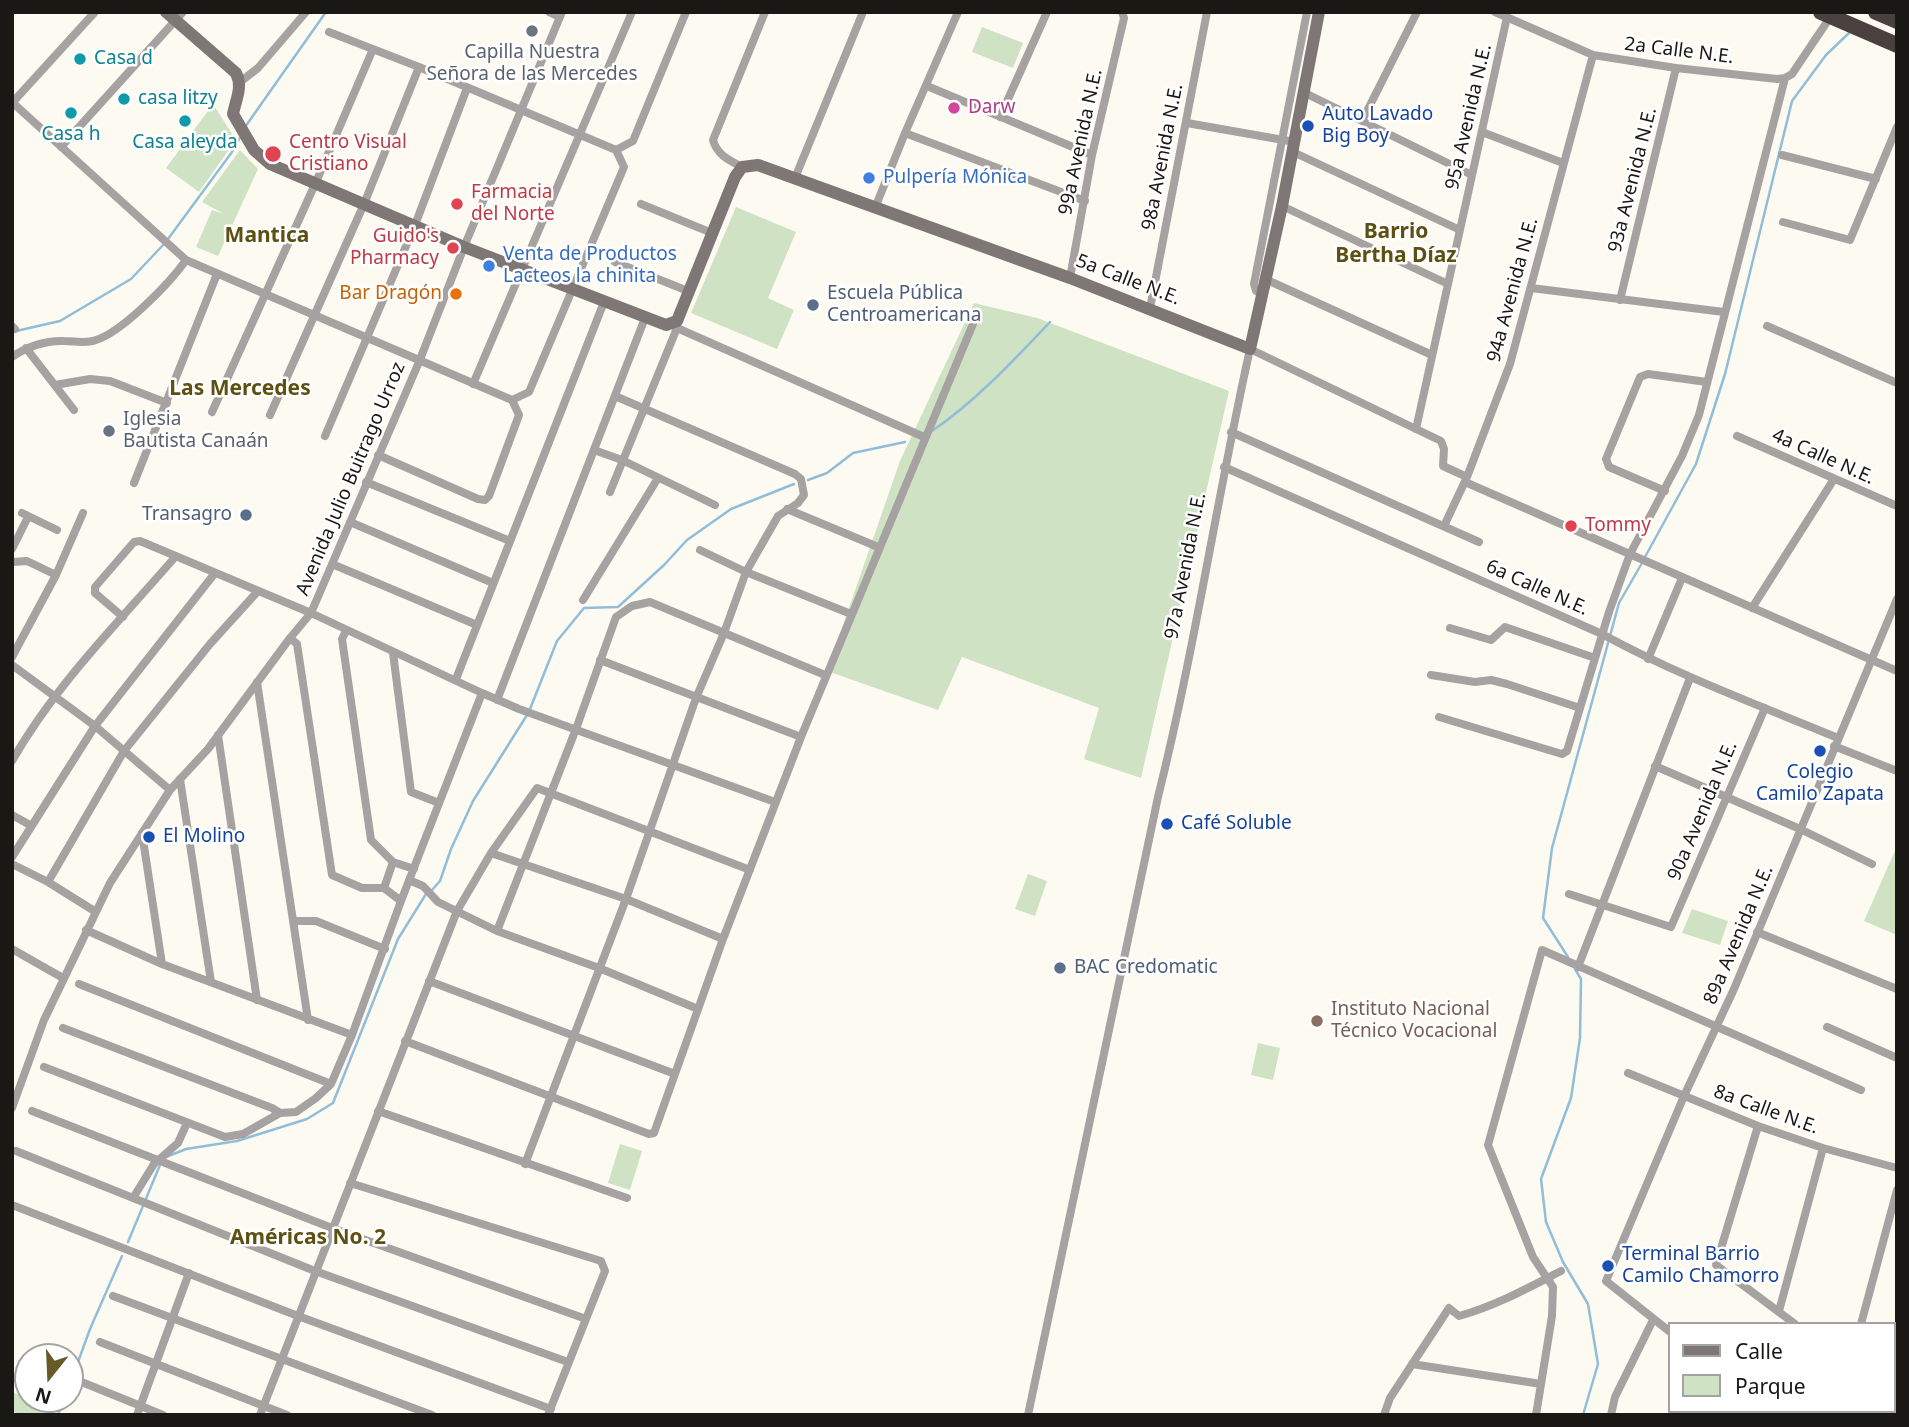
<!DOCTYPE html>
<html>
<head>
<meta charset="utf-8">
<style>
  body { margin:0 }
  #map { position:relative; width:1909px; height:1427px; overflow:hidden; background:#fdfbf1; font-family:"Noto Sans",sans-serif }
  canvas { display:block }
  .frame { position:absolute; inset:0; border:14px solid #191815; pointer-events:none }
  .legend { position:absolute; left:1668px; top:1322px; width:228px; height:91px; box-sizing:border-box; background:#fff; border:2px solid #a3a3a1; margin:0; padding:9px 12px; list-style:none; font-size:21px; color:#191815 }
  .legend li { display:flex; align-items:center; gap:14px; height:35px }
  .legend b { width:35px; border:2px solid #a3a3a1 }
  .north { position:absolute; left:14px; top:1343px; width:70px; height:70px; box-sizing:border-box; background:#fff; border:2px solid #a3a3a1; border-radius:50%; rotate:198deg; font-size:19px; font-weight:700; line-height:28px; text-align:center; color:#191815 }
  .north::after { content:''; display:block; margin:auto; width:24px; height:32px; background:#675a27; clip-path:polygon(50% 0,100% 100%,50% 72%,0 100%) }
</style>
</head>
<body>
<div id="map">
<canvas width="1909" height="1427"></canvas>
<div class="frame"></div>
<ul class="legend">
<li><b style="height:9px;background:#7e7776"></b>Calle</li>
<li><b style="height:19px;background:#cfe2c3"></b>Parque</li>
</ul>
<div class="north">N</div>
</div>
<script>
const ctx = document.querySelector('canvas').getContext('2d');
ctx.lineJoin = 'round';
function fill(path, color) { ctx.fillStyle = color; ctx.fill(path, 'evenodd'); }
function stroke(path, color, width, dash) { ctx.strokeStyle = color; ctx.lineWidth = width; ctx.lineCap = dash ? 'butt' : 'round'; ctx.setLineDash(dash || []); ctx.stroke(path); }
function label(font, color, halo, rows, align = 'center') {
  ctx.font = font + ' "Noto Sans",sans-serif'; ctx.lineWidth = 5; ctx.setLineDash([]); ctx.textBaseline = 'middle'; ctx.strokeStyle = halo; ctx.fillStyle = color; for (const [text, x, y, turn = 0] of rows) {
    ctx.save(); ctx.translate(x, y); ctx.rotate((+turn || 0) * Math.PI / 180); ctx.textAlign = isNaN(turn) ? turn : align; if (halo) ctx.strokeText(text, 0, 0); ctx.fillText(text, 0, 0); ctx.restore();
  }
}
fill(new Path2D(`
  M982,27L1023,43L1013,68L972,52Z
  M213,104L236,140L199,192L166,168Z
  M240,150L258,169L218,256L196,247L212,210L224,214L202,202Z
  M736,207L796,232L768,298L794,310L777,349L691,313Z
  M974,303L1037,318L1229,391L1141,778L1084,759L1099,708L962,657L938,710L827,671L900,461Z
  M1897,846V935L1864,921Z
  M1028,874L1047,881L1035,916L1015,909Z
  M1692,909L1728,921L1720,945L1682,933Z
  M1258,1043L1280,1048L1273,1080L1251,1075Z
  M620,1144L642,1151L630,1190L608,1183Z
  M12,1392L53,1408L50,1415H12Z`), '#cfe2c3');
stroke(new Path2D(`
  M245,127L326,12
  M168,239L232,152L241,136
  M12,332L60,321L131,279L164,244
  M932,431C976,401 1014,360 1050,322
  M808,480L827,473L853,453L905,442
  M1645,557L1696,464L1725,374L1792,101L1826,55L1849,33
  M530,709L557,641L584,608L618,607L664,565L687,540L731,509L794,484
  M432,890L440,881L451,849L473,801L527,715
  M1568,957L1543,918L1552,848L1619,603L1642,563
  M1575,969L1581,979L1580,1038L1571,1098L1541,1179L1546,1222L1563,1262L1588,1304L1598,1364L1583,1415
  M166,1157L186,1149L237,1141L307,1119L333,1103L398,939L426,894
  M128,1242L160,1165
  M70,1384L90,1329L122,1256
  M58,1415L64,1399`), '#91bdd9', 2.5);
stroke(new Path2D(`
  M549,12L560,17
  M1495,12L1593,55L1676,68L1777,79L1785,78L1792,74L1831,16
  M329,32L419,67L616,150
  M240,82L258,68L306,12
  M927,86L1092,155
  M1305,93L1472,175
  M12,103L95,12
  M13,103L186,260
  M1000,117L1047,12
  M1362,121L1417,12
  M1187,123L1295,142
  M1482,132L1563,163
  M905,133L1085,201
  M61,147L183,12
  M1293,152L1460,230
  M1782,155L1876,179
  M742,167C729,160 717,155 713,140L765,12
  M795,178L863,12
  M641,204L712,233
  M1282,206L1448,284
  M875,208L905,133L958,12
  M1783,222L1850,240L1897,127
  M615,262L688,291
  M1070,278L1092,155L1124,18L1122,12
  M1265,279L1432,355
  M1531,288L1724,312
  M1262,294L1256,291L1254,284L1307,12
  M1620,300L1676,68
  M1150,308L1207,12
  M673,324L677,328L924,437
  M12,326L15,329
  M1767,326L1897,383
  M26,348L74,410
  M12,357C26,347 46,340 64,341C75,341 85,344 96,340C122,332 170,283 186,260L512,400
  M473,384L632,12
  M55,385L90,379L110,381L167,403
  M212,412L316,182L373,49
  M270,415L364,204L419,67
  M1416,429L1507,17
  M1231,432L1479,542
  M325,436L415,225L467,88
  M1737,436L1897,506
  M594,450L622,460L715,505
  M378,455L478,499L485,500L489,496L519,415L512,400L529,392L624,167L616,150L633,141L686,12
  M1224,467L1602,634C1677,675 1758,705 1838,738
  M366,482L510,541
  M1465,482L1897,671
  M134,483L217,274
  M1665,491L1609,467L1606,459L1640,377L1648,374L1707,382
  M610,492L677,328
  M787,509L878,547
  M22,513L57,530
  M350,522L493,583
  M1444,526L1467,477L1510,364L1593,55
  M12,549L28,517
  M700,550L746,572L851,614
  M12,562L27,561L56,575
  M332,564L477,625
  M583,600L658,478
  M1752,608L1834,479
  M1450,628L1491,640L1505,627L1595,658
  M346,631L342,639L371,840L393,862L414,869
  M290,638L297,644L299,657L332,875L362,888H384
  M393,653L411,792L439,803
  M12,657L56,575L83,513
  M1648,659L1682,578
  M600,660L801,737
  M12,665L95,726L170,790
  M1431,675L1475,682L1491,680L1507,684L1580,708
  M456,679L604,302
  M257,682L308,1020
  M482,693L519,709L775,802
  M497,700L645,318
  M1439,717L1562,754L1567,751L1609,612L1630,554L1682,456L1699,415L1785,78
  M218,735L257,1000
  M1834,746L1897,771
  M12,761C55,685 119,622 176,556
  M1655,766L1800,829L1872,864
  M180,779L211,982
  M12,815L30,825
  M142,833L162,964
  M491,853L626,899L723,939
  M12,857L95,726L215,573
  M393,862L384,888L401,901
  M12,864L48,882L96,912
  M409,880L423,886L438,902L497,931L599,968L698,1009
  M48,882L124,751L210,644L258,591
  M1569,894L1671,927L1765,708
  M293,921H316L385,949
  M86,930L162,964L352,1035
  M497,931L576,729L616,617L632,606L650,602L825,675
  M1757,932L1897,989
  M12,949L63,978
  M1578,967L1690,678
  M429,981L675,1074
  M79,984L331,1084
  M1827,1027L1897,1058
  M63,1028L272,1108L280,1113
  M405,1041L649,1134L654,1133L723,939L801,737L973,324
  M44,1067L225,1137L243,1134L280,1113L296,1112L316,1098L331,1084L352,1035L401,901L482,693L311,613L140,541L134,542L95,587V593L123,617
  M1628,1073L1758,1126L1823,1148L1897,1168
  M12,1108L44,1020L110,883L170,790L208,749L290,638L311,613L419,362L464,247L562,12
  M32,1111L332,1228L586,1319
  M378,1111L627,1198
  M1758,1126L1716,1265L1795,1324
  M16,1151L315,1271L568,1362
  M525,1164L626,899L696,698L724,633L746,572L778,516L798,503L804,495L801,479L795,474L615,396
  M350,1183L601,1261L605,1271L548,1415
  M133,1198L154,1164L178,1143L187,1123
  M12,1205L298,1316L551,1409
  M113,1296L432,1415
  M1779,1311L1823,1148
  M1861,1324L1897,1190
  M1669,1331L1606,1281L1684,1096L1734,989L1897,599
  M100,1342L287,1415
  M1412,1364L1541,1384
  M84,1383L163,1415
  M1792,1411L1799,1415
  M137,1415L189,1273
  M260,1415L457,911L491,853L537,788L750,870
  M1028,1415L1158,797C1195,649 1217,497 1250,349L1441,441L1444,449L1443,466L1467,477
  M1384,1415L1390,1398L1449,1308L1459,1316C1495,1306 1528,1288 1561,1271
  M1536,1415L1552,1316L1553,1287L1533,1257L1488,1145L1542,950L1861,1090
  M1611,1415L1615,1397L1653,1320
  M1747,1415L1748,1411
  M1837,1415L1838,1411`), '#a6a2a1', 8);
stroke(new Path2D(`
  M166,12L236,73C243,87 236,99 233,114L254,150L270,164L464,247L666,325L677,321L735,177L742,167L758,165L1070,278L1250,349L1282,206L1319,12`), '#7e7776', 12);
stroke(new Path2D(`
  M1821,12L1897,45
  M1876,12L1897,21`), '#4a403f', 16);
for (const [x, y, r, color] of [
  [532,31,7,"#6b7280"],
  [80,59,7,"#0f9aa8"],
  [124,99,7,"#0f9aa8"],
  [954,108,7,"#d1479c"],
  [71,113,7,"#0f9aa8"],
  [185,121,7,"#0f9aa8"],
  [1308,126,7,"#1a4fb4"],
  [273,154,9,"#e0444e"],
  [869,178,7,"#3f7fe0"],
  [457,204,7,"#e0444e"],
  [453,248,7,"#e0444e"],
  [489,266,7,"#3f7fe0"],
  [456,294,7,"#e8710a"],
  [813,305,7,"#5c6f8a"],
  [109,431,7,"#6b7280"],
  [246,515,7,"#5c6f8a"],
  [1571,526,7,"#e0444e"],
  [1820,751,7,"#1a4fb4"],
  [1167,824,7,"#1a4fb4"],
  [149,837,7,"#1a4fb4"],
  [1060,968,7,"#5c6f8a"],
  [1317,1021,7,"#8d6e63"],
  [1608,1266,7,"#1a4fb4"]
]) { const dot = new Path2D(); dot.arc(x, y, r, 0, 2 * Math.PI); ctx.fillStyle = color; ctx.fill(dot); stroke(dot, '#fff', 2.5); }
label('19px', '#191815', '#fff', [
  ["2a Calle N.E.",1679,51,7],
  ["95a Avenida N.E.",1469,117,-77],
  ["99a Avenida N.E.",1081,142,-78],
  ["98a Avenida N.E.",1163,157,-79],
  ["93a Avenida N.E.",1633,180,-76],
  ["5a Calle N.E.",1128,280,21],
  ["94a Avenida N.E.",1513,290,-75],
  ["4a Calle N.E.",1823,457,24],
  ["Avenida Julio Buitrago Urroz",351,479,-67],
  ["97a Avenida N.E.",1186,566,-79],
  ["6a Calle N.E.",1537,588,24],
  ["90a Avenida N.E.",1703,811,-67],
  ["89a Avenida N.E.",1739,935,-67],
  ["8a Calle N.E.",1766,1110,20]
]);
label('19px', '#5b616d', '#fff', [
  ["Capilla Nuestra",532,53],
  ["Señora de las Mercedes",532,75],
  ["Iglesia",123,420,"left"],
  ["Bautista Canaán",123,442,"left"]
]);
label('19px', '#0d838f', '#fff', [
  ["Casa d",94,59],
  ["casa litzy",138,99],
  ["Casa h",71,135,"center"],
  ["Casa aleyda",185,143,"center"]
], 'left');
label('19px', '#b23c85', '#fff', [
  ["Darw",968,108]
], 'left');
label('19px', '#164399', '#fff', [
  ["Auto Lavado",1322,115],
  ["Big Boy",1322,137],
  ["Colegio",1820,773,"center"],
  ["Camilo Zapata",1820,795,"center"],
  ["Café Soluble",1181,824],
  ["El Molino",163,837],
  ["Terminal Barrio",1622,1255],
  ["Camilo Chamorro",1622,1277]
], 'left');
label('19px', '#be3a42', '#fff', [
  ["Centro Visual",289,143],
  ["Cristiano",289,165],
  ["Farmacia",471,193],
  ["del Norte",471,215],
  ["Guido's",439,237,"right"],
  ["Pharmacy",439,259,"right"],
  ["Tommy",1585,526]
], 'left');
label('19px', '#366cbe', '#fff', [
  ["Pulpería Mónica",883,178],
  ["Venta de Productos",503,255],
  ["Lacteos la chinita",503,277]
], 'left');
label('19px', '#c56008', '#fff', [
  ["Bar Dragón",442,294]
], 'right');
label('19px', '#4e5e75', '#fff', [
  ["Escuela Pública",827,294],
  ["Centroamericana",827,316],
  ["Transagro",232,515,"right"],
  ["BAC Credomatic",1074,968]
], 'left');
label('19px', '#785e54', '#fff', [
  ["Instituto Nacional",1331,1010],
  ["Técnico Vocacional",1331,1032]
], 'left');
label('bold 21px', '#5e5012', '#fff', [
  ["Barrio",1396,232],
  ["Bertha Díaz",1396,256],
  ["Mantica",267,236],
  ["Las Mercedes",240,389],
  ["Américas No. 2",308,1238]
]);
</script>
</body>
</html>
